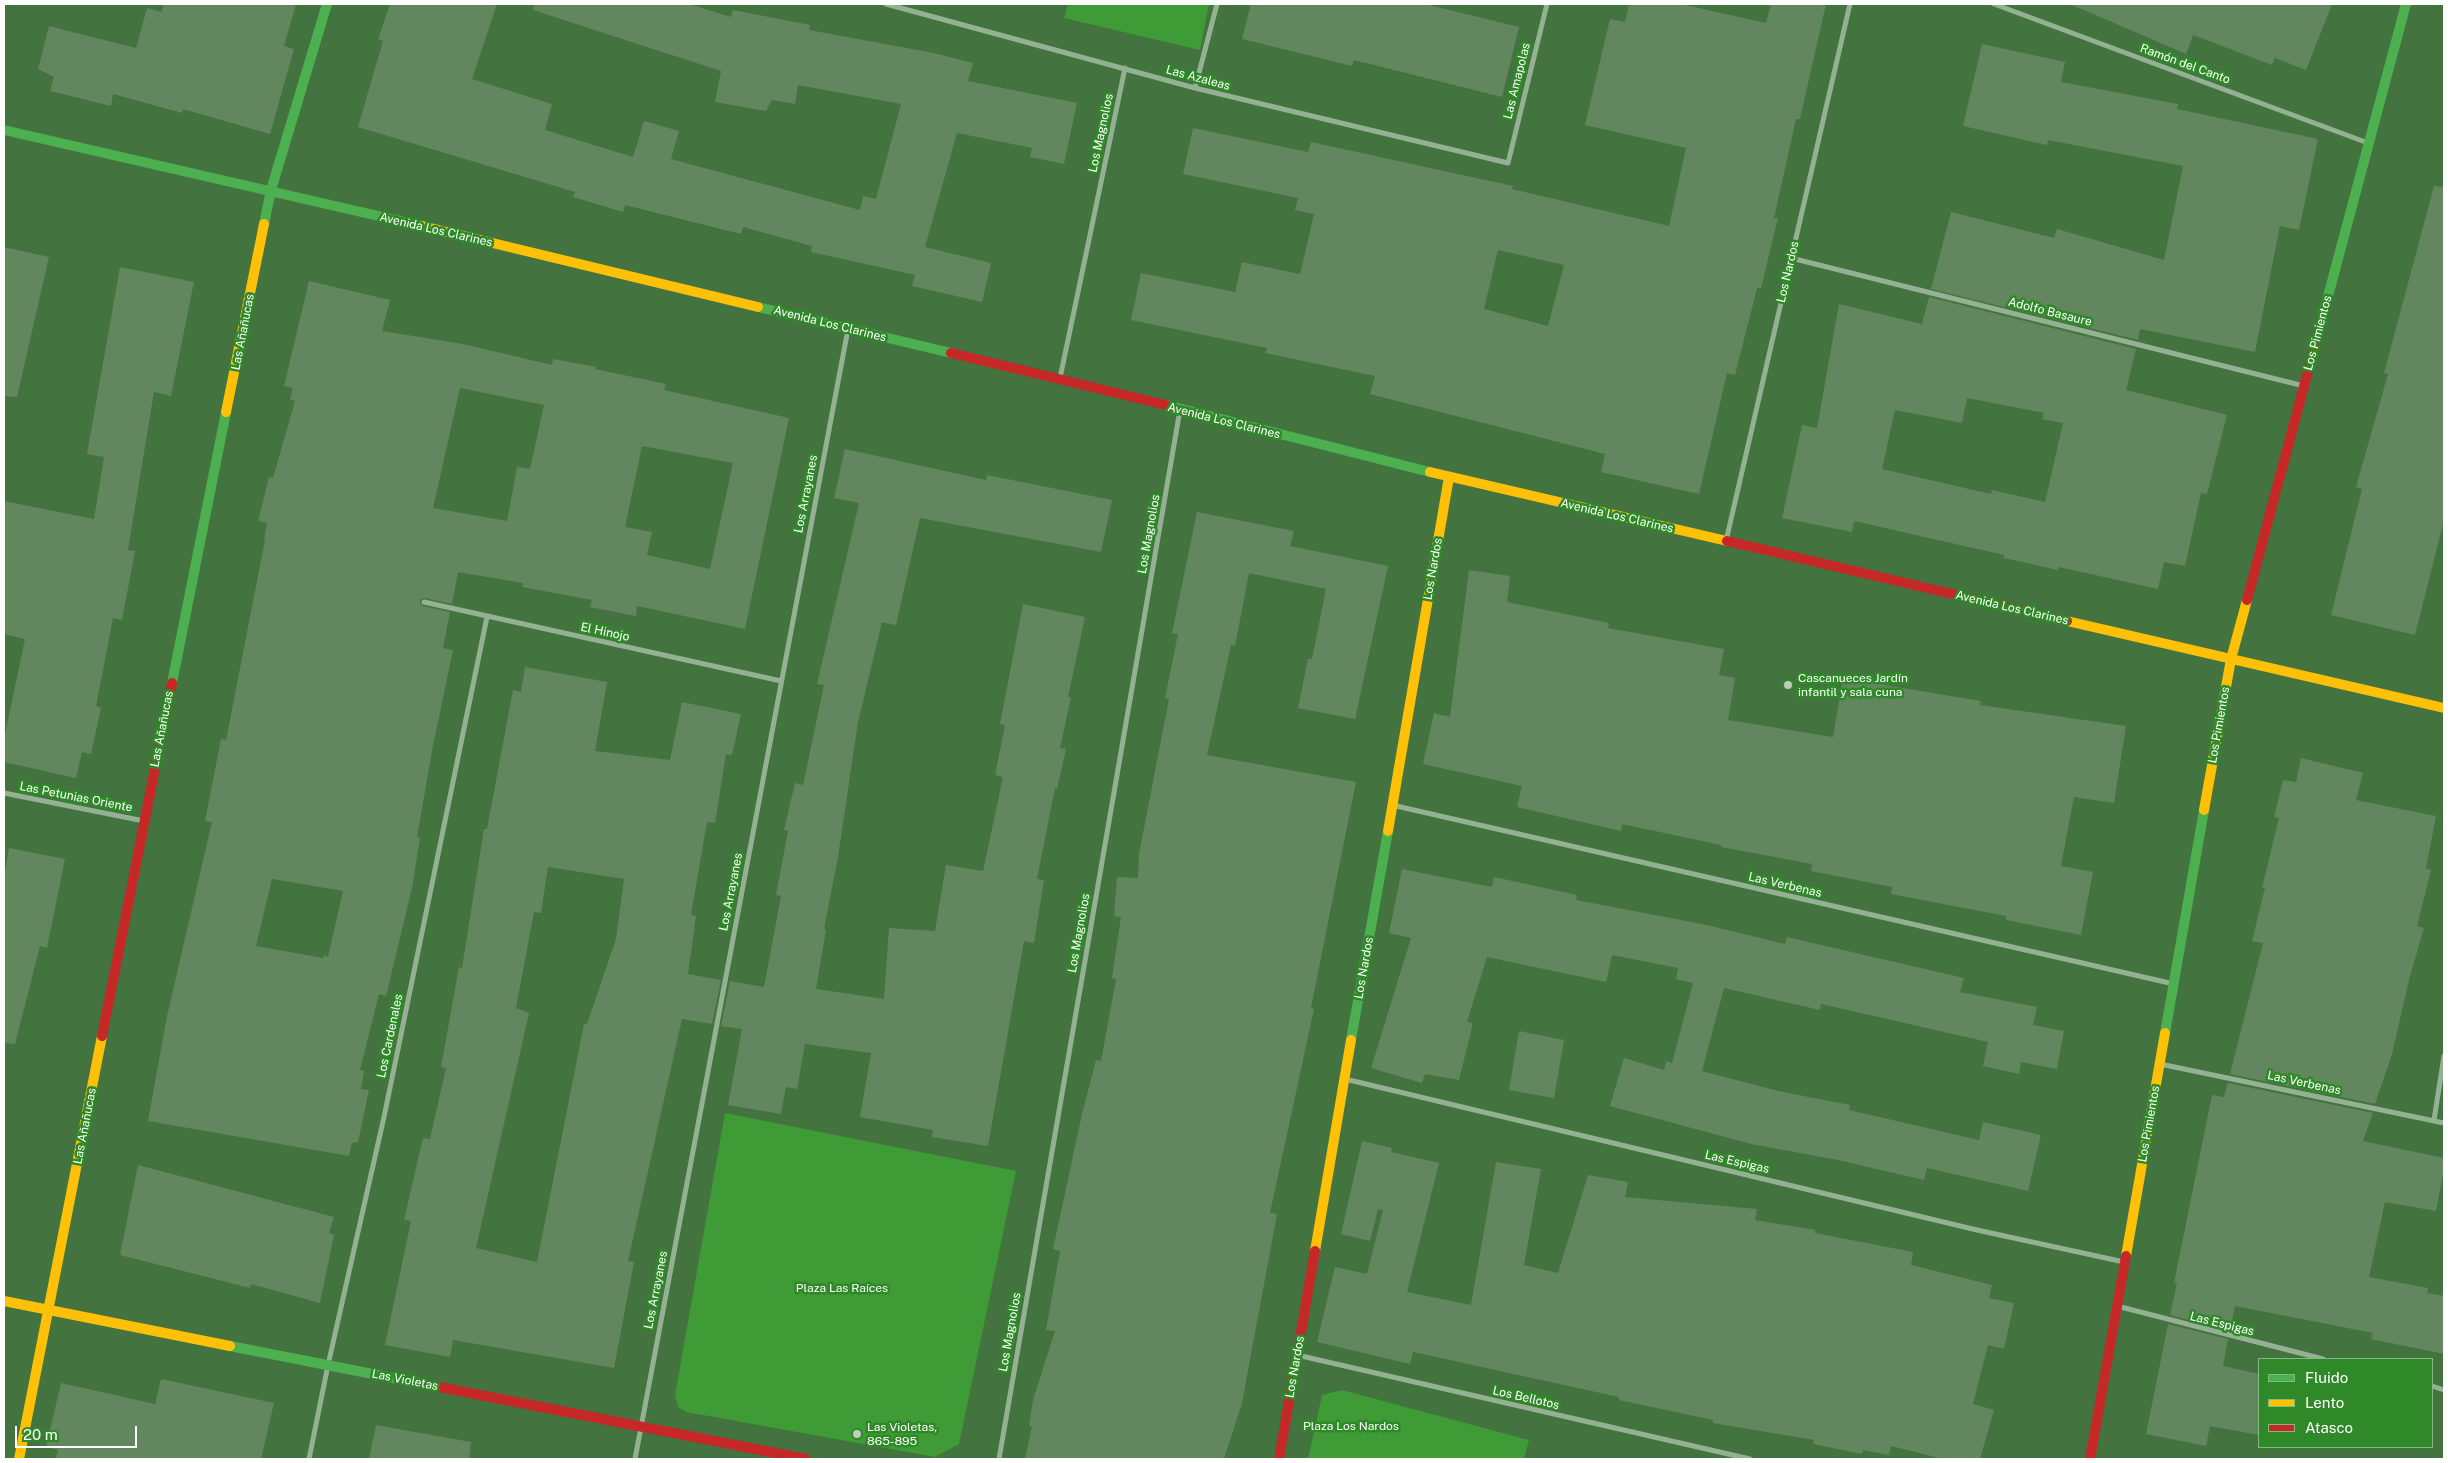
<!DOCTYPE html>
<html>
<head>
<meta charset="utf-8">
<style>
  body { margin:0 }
  #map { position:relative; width:2448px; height:1463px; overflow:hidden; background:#43733f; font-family:"Public Sans",sans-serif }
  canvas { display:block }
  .frame { position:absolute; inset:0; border:5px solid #fff; pointer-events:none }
  .legend { position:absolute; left:2258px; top:1358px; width:175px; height:90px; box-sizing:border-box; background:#308929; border:1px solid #83b87f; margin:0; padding:6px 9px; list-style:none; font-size:15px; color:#fff }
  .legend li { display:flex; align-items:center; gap:10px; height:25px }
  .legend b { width:25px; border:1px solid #83b87f }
  .scale { position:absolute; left:15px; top:1426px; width:122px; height:22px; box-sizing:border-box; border:2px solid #fff; border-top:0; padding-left:6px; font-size:15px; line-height:18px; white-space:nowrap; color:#fff; -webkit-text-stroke:4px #308929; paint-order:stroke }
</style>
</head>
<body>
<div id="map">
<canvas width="2448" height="1463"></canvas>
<div class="frame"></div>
<ul class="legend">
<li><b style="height:6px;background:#4caf50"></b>Fluido</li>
<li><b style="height:6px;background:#ffc107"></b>Lento</li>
<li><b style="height:6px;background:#c62828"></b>Atasco</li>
</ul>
<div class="scale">20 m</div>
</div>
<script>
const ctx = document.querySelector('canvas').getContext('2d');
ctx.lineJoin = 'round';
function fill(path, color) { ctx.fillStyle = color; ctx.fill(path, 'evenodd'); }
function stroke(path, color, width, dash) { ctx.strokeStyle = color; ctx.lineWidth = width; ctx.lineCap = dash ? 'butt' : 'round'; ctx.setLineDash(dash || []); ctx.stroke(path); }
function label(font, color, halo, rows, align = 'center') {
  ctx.font = font + ' "Public Sans",sans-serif'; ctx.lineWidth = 5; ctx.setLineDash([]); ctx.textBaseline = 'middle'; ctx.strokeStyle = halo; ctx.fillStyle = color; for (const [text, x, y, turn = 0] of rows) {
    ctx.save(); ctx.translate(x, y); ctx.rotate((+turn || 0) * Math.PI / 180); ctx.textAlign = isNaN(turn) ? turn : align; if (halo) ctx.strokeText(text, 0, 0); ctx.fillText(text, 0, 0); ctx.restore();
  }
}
fill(new Path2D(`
  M1068,4H1209L1200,50L1064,18Z
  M725,1113L1016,1171L959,1444L935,1457L686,1412L678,1407L675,1395Z
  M1342,1390L1529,1440L1524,1459H1308L1322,1395Z`), '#3e9b35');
fill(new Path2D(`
  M163,4H296L284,46L294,49L270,134L183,109L182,113L113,94L111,106L50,91L54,77L38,69L49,26L136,48L147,8L162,12Z
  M390,4H497L472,79L552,104L545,130L633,157L644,121L679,131L671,159L860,210L863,196L876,199L901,104L798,85L795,104L772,100L766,111L715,102L721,71L533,10L534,4H689L731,17L733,10L810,25L809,30L934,53L973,63L968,81L1077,103L1064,164L1030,157L1032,148L957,133L925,247L991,263L982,302L912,286L915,275L811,252L812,246L743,227L741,234L625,205L623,212L573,197L575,192L358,127L383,41L378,39Z
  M1251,4H1425L1519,27L1502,97L1354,60L1352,66L1242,39Z
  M1629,4H1681L1766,23L1771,4H1826L1800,119H1796L1774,218H1778L1761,288H1757L1735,375L1727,373L1699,494L1601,472L1605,454L1370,394L1375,376L1265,353L1267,348L1131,320L1141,273L1235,292L1242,262L1300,274L1314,214L1295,210L1298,198L1183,174L1193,128L1308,152L1311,142L1513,186L1512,189L1669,226L1686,148L1585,125L1610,19L1625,22ZM1498,250L1564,265L1548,326L1484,309Z
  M2070,4H2332L2306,70L2275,58L2272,65L2193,35L2186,54Z
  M1982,44L2065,62L2061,82L2178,104L2177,109L2318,139L2299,230L2280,226L2255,352L2140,329L2138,340L1931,289L1951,212L2054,238L2057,229L2164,260L2183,166L2048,140L2047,145L1963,126Z
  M2434,186L2444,187V520L2415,635L2331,615L2362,489L2356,487L2388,374L2384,373Z
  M4,247L49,257L17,397L4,396Z
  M120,267L194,282L171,396L154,392L128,550L135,551L122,620L113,618L96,706L101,708L91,754L82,752L76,778L4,762V739L25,639L4,634V501L94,519L104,457L87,454Z
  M309,281L390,300L382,331L463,344L552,365L553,359L596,367L595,369L666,384L664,390L789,418L745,629L637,606L636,616L590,607L592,600L522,587L523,583L458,572L452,604L425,598L420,599V603L423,606L450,612L443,648L453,650L432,751L417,837L420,838L412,888L386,996L379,994L360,1070L364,1071L361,1089L369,1090L358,1142L352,1143L349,1156L148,1121L167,1016L212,822L205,821L221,739L226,740L265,540L264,539L267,523L258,521L269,477L273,478L295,401L290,399L293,388L284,386ZM460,388L544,405L530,469L517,467L507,521L433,508ZM642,446L733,463L710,569L647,555L652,532L625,527ZM272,879L343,891L328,957L324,955L323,958L256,946Z
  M1929,297L2136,349L2126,390L2227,415L2207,494L2201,493L2185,566L2164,562L2158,589L2059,567L2058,570L2004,558V555L1854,521L1852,532L1782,518L1802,425L1817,428L1839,304L1922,324ZM1967,398L2044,413L2042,419L2063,423L2045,502L1992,490L1991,494L1882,469L1895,410L1962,423Z
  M845,449L986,480L987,475L1112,500L1101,552L920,518L896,625L882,622L858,722L838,857L824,929L826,930L816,989L884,999L889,928L935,931L946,865L983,871L1003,777L995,775L1005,725L1000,724L1023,604L1085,617L1068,697H1071L1060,748L1066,749L1057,789L1055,788L1037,879L1044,880L1034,943L1024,941L988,1146L932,1137L933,1130L860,1117L871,1053L805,1044L797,1089L786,1087L781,1114L728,1105L742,1029L721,1026L730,981L764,987L781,896L776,895L788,831L784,830L795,783L803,785L824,685L817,684L859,503L834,498Z
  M1197,512L1294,531L1290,546L1388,566L1355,719L1298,708L1308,659H1312L1326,589L1249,573L1235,646L1231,645L1207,755L1356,782L1311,1008L1314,1009L1270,1213L1277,1214L1242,1403L1224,1459H1025L1032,1427L1029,1426L1033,1400L1055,1331L1046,1330L1060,1251L1053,1249L1082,1114L1096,1060L1101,1061L1116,979L1112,978L1121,917L1114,916L1117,877L1138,878L1139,854L1169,699L1165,698L1178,634L1172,633Z
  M1469,570L1510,576L1507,602L1609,623L1608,628L1724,649L1719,675L1735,678L1728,720L1833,737L1843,678L1981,701L1980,705L2126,726L2114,803L2074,797L2061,866L2093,872L2081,935L2006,920V916L1891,894L1892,887L1811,871L1812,864L1721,847V845L1622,824L1621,831L1517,807L1522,786L1423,764L1434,713L1450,717Z
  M525,667L607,682L595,751L670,760L682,702L741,714L732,755L726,754L715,823L707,822L691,915L696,916L688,974L721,980L712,1024L682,1019L628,1261L634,1262L614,1368L453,1340L450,1357L385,1345L411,1221L404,1220L423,1138L430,1139L446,1068L441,1067L459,967L462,968L484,829H487L513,690L521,692ZM548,867L624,879L616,939L587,1024H584L537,1262L476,1248L529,1013L516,1008L534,912L541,913Z
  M2301,758L2363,773L2356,800L2436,816L2426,868L2431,870L2417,926L2424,928L2410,976L2392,1054L2375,1104L2230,1074L2263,943L2252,941L2265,888H2262L2279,818L2274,817L2283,780L2296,782Z
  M9,848L65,859L47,948L40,946L15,1044L4,1043V878Z
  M1402,869L1492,887L1494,877L1577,895L1576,900L1702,924L1785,944L1787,937L1964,978L1960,992L2037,1007L2033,1025L2064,1031L2057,1069L2021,1062L2019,1074L1983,1066L1988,1042L1821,1004L1820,1010L1724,988L1702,1071L1778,1091L1850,1105L1849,1110L1979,1140L1983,1122L2041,1135L2028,1191L1927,1168L1924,1180L1838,1160L1751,1144L1610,1106L1624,1058L1664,1070L1666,1061L1672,1063L1693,983L1676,979L1678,968L1612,955L1606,982L1487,957L1467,1022L1473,1023L1459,1080L1425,1074L1422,1083L1371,1068L1411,938L1389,933Z
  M1519,1031L1564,1040L1554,1098L1509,1090Z
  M2228,1083L2373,1113L2363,1141L2444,1158V1169L2436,1211L2385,1202L2369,1277L2428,1288L2427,1293L2444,1296V1354L2371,1339L2373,1333L2235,1306L2230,1331L2170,1315L2177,1283H2174L2212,1095L2224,1097Z
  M1362,1141L1392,1148L1391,1152L1439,1163L1407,1292L1471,1305L1496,1162L1541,1169L1524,1265L1558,1273L1588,1175L1628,1182L1625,1197L1757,1209L1755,1220L1815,1230V1233L1913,1252L1911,1265L1992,1285L1989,1298L2014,1303L2004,1349L1988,1345L1973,1404L1994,1410L1980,1459H1943L1891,1446L1889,1455L1863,1450L1862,1454L1813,1444L1814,1440L1713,1423V1420L1619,1400V1397L1413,1352L1410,1364L1317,1342L1335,1267L1367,1274L1383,1210L1378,1209L1370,1241L1341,1234Z
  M138,1165L334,1217L329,1233L334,1235L320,1303L251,1284L250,1288L120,1255Z
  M2168,1324L2228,1339L2223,1366L2259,1374V1435L2210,1426L2206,1446L2146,1434Z
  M161,1379L274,1403L261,1459H56L58,1450L46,1447L61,1383L155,1404Z
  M376,1425L471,1442L469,1459H369Z`), '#62875f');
stroke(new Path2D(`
  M886,4L1195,88L1508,163L1547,4
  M1994,4L2368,143
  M1195,88L1217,4
  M1791,258L2304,386
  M1060,378L1125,68
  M1726,541L1850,4
  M424,602L781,681
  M4,793L144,821
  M1392,805L2174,984
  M2160,1064L2444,1123
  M1345,1079L1977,1230L2124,1262
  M2434,1120L2444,1056
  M2117,1306L2323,1359
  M1297,1355L1750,1459
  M2432,1386L2444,1390
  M309,1459L328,1365L384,1117L487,617
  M635,1459L848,329
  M999,1459L1180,410`), '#95b193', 5);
stroke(new Path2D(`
  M4,130L422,226
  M264,224L271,190L327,4
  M758,307L951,353
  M2323,315L2406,4
  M1166,405L1430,472
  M172,683L226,412
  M2165,1033L2204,810
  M1351,1040L1388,831
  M230,1346L424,1384`), '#4caf50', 10);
stroke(new Path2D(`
  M422,226L758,307
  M226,412L264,224
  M1430,472L1727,541
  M2067,621L2444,708
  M2204,810L2231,659L2247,600
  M1388,831L1449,477
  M1315,1251L1351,1040
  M2126,1256L2165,1033
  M4,1301L230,1346
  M19,1459L102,1036`), '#ffc107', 10);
stroke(new Path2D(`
  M951,353L1166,405
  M1727,541L2067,621
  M2247,600L2323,315
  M102,1036L172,683
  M424,1384L806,1459
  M1279,1459L1315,1251
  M2090,1459L2126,1256`), '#c62828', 10);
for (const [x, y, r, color] of [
  [1788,685,5,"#bdcebc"],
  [857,1434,5,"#bdcebc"]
]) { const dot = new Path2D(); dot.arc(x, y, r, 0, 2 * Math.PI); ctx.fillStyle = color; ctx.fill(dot); stroke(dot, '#308929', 2); }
label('12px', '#fff', '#308929', [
  ["Ramón del Canto",2185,64,20],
  ["Las Azaleas",1198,78,15],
  ["Las Amapolas",1517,81,-76],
  ["Los Magnolios",1101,133,-78],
  ["Avenida Los Clarines",436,230,13],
  ["Los Nardos",1788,272,-77],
  ["Adolfo Basaure",2050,312,14],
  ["Avenida Los Clarines",830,324,14],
  ["Las Añañucas",243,332,-79],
  ["Los Pimientos",2318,333,-75],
  ["Avenida Los Clarines",1224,421,14],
  ["Los Arrayanes",806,494,-79],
  ["Avenida Los Clarines",1617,516,13],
  ["Los Magnolios",1149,534,-80],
  ["Los Nardos",1433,569,-80],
  ["Avenida Los Clarines",2012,608,13],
  ["El Hinojo",605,632,12],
  ["Los Pimientos",2219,725,-80],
  ["Las Añañucas",162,729,-79],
  ["Las Petunias Oriente",76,797,11],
  ["Las Verbenas",1785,885,13],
  ["Los Arrayanes",731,892,-79],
  ["Los Magnolios",1079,933,-80],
  ["Los Nardos",1364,968,-80],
  ["Los Cardenales",390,1036,-78],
  ["Las Verbenas",2304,1083,12],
  ["Los Pimientos",2149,1124,-80],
  ["Las Añañucas",85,1126,-79],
  ["Las Espigas",1737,1162,13],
  ["Los Arrayanes",656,1290,-79],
  ["Las Espigas",2222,1324,14],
  ["Los Magnolios",1010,1332,-80],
  ["Los Nardos",1295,1367,-80],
  ["Las Violetas",405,1380,11],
  ["Los Bellotos",1526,1398,13]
]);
label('12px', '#fff', '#308929', [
  ["Cascanueces Jardín",1798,678],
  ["infantil y sala cuna",1798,692],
  ["Las Violetas,",867,1427],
  ["865-895",867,1441]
], 'left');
label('12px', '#fff', '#308929', [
  ["Plaza Las Raíces",842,1288],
  ["Plaza Los Nardos",1351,1426]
]);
</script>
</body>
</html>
